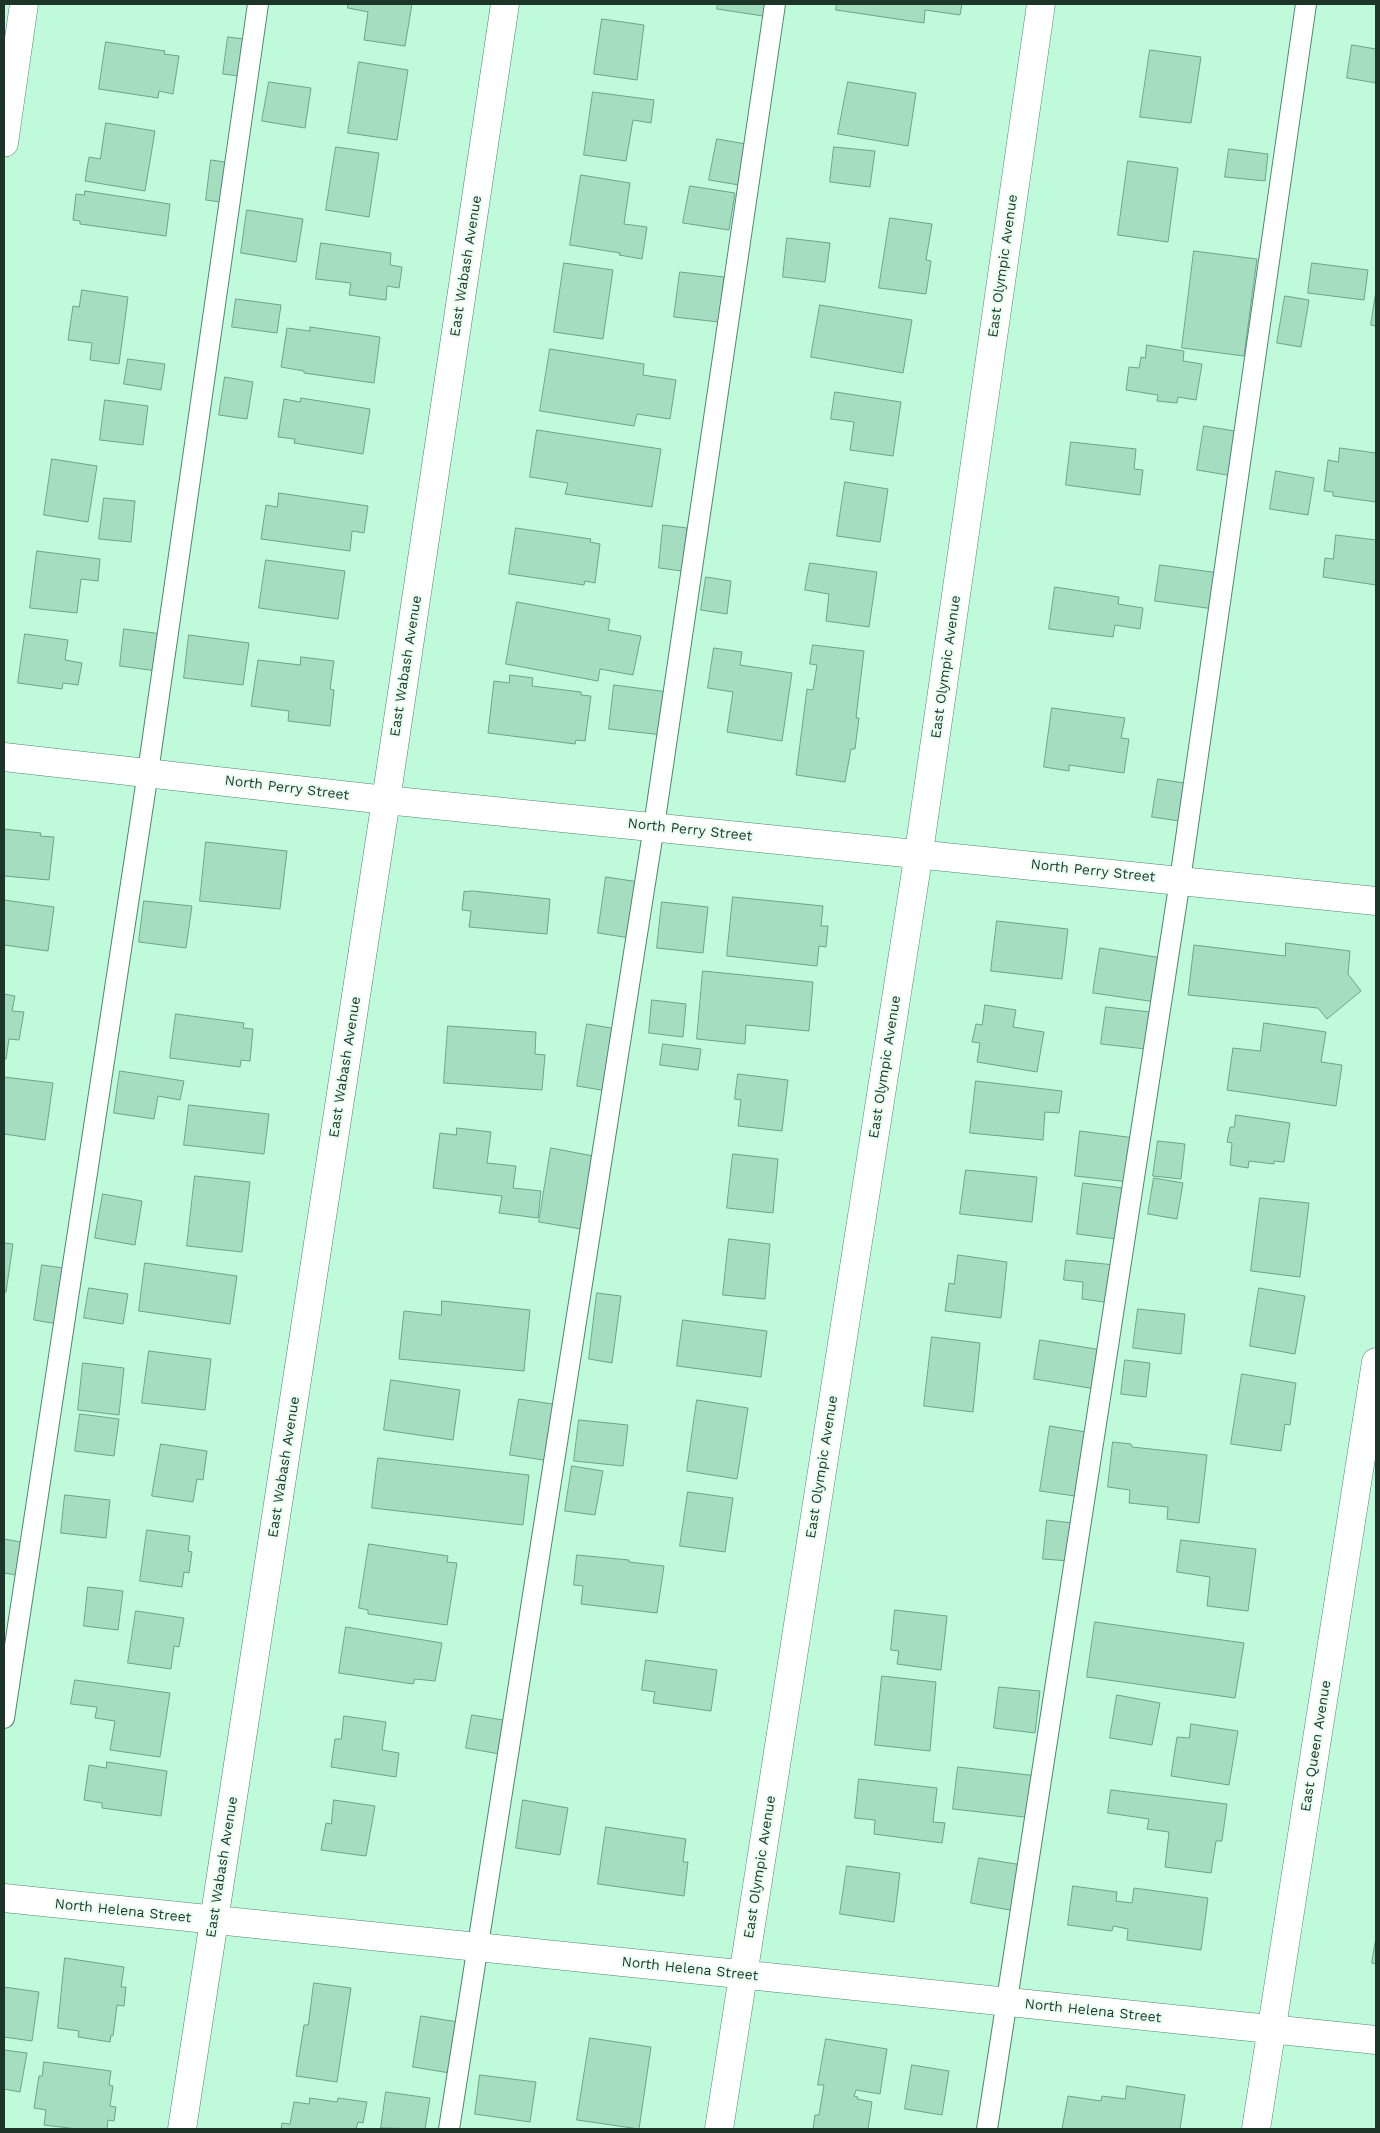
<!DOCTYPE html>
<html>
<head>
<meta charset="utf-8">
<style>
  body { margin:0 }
  #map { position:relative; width:1380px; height:2133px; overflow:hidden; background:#bffadb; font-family:"Work Sans",sans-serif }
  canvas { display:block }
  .frame { position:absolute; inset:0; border:5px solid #1d3428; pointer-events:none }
</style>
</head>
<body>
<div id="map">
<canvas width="1380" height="2133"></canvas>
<div class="frame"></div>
</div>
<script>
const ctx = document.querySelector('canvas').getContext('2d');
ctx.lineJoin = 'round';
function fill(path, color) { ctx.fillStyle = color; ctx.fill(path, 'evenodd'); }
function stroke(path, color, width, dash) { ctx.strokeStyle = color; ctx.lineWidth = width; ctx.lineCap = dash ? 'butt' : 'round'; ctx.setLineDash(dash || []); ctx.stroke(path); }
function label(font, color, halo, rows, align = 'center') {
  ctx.font = font + ' "Work Sans",sans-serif'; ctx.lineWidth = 4; ctx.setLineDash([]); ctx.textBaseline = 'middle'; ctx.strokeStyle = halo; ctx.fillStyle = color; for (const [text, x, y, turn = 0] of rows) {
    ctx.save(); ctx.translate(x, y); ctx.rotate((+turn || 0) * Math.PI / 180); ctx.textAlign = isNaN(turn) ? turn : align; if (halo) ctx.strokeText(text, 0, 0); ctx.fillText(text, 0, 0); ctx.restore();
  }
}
const building = new Path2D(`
  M348,4H412L405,46L364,40L368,12L348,8Z
  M718,4H765L763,16L717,9Z
  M837,4H962L960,15L925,10L924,23L836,10Z
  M602,19L644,25L637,80L594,74Z
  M228,37L251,40L247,77L223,74Z
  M106,42L165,51L164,54L179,56L173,94L159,91L158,98L99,89Z
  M1352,45L1376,49V83L1347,78Z
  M1150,50L1201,57L1191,123L1140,117Z
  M359,62L408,70L397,140L348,133Z
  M269,82L311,88L305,128L262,121Z
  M848,82L916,93L908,146L838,134Z
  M593,92L654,100L651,123L633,120L626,161L584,155Z
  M106,123L155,131L145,191L85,181L89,157L100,159Z
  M717,139L746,144L739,185L709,180Z
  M336,147L379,153L369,217L326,210Z
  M834,147L875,151L870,187L830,182Z
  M1229,149L1268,154L1265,181L1225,177Z
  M211,160L231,163L227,203L206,200Z
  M1128,161L1178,168L1168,242L1118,235Z
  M581,175L630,183L624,224L647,227L642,259L619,255L620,253L570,245Z
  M690,186L735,193L729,230L683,223Z
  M85,191L170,204L166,236L80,224V221L73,220L76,194L84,195Z
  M247,210L303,219L296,262L241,253Z
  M890,218L932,224L926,260L931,261L926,294L879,288Z
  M787,238L830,243L825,282L783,277Z
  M321,243L391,253L390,265L402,267L399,288L387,286L386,300L349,295L351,283L316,279Z
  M1194,251L1257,259L1244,356L1182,348Z
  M564,263L613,270L603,339L554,332Z
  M1312,263L1368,270L1364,300L1308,293Z
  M680,272L724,277L719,322L674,317Z
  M82,290L128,297L119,364L90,360L92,343L68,340L73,306L79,307Z
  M1376,291V326L1371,325Z
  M1285,296L1309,300L1301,347L1277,343Z
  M236,299L281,305L277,333L232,327Z
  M820,305L912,320L903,373L811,357Z
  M310,327L380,337L374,383L304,373V371L281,367L287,328L310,331Z
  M1147,345L1184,351L1183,361L1202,364L1196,400L1178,397L1177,403L1157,401L1158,395L1126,390L1129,367L1139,368L1141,357L1145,358Z
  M550,349L644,364L643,375L676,380L670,419L637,414L634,426L540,411Z
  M128,359L165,364L161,390L124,384Z
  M225,377L253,382L247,419L219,415Z
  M835,392L901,402L893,456L850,450L854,422L831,419Z
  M301,398L370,409L363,454L294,443L295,439L278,437L284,399L300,402Z
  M105,400L148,406L143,445L100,440Z
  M1204,426L1241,432L1233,476L1197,470Z
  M537,430L661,449L652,507L565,494L568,483L530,477Z
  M1071,442L1136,449L1134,469L1143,470L1140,495L1066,485Z
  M1340,448L1376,453V502L1333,496V492L1324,491L1328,460L1338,462Z
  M52,459L97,466L88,522L44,515Z
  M1276,471L1314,478L1308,515L1270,509Z
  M845,482L888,489L880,542L837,536Z
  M279,493L368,506L364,533L352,531L350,551L261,539L266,505L277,507Z
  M104,498L135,501L131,542L99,539Z
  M663,525L687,528L682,571L659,568Z
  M516,528L591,539L590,542L600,544L595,583L585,581L584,585L509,574Z
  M1336,535L1376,540V585L1323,577L1325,558L1333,559Z
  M37,551L100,559L98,581L81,579L77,613L30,608Z
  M266,560L345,571L338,619L259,608Z
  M810,563L877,572L869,627L826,621L829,594L805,590Z
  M1160,565L1219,573L1214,609L1155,601Z
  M706,577L731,581L727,614L701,610Z
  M1055,587L1119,597L1118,604L1143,608L1140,629L1115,625L1113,637L1049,629Z
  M517,602L610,619L608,630L641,636L633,675L600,669L598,681L506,664Z
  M124,629L162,634L157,671L120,666Z
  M25,634L68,640L65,660L82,663L78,685L63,683L62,689L18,683Z
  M189,635L249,643L243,685L184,678Z
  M813,645L864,651L856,718H859L855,749H851L845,782L796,775L807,689L813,690L817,665L810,664Z
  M714,648L742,652L740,665L792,673L782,741L727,732L733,692L708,688Z
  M301,657L334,661L330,689L334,690L330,726L288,721L289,711L251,706L258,660L300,665Z
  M510,675L533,678L532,686L581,692V695L591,696L585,741L576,740L575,744L488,733L494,681L509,683Z
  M614,685L668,692L663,735L609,729Z
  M1052,708L1125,718L1121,738L1129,739L1124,773L1069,765V771L1044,767Z
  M1158,779L1191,784L1186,822L1152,817Z
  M4,829L41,833L40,836L54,837L49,880L4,876Z
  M206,842L287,851L280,909L200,901Z
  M606,877L639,882L630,938L598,933Z
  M473,891L550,899L547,934L469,927L471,911L462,910L464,892Z
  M733,897L823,906L821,926H828L826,947L819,946L817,966L727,956Z
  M4,900L54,907L48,951L4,945Z
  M144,901L192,906L186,948L139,942Z
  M662,902L708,907L703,953L657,948Z
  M997,921L1068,929L1062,979L991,971Z
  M1286,943L1350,951L1348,974L1361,991L1327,1019L1318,1008L1188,995L1194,945L1285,956Z
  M1100,948L1162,958L1156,1002L1093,993Z
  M703,971L813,982L809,1031L746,1025L745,1044L697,1039Z
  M4,994L15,996L12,1011L24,1012L19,1040L9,1039L6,1059H4Z
  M652,1000L686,1004L683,1037L649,1033Z
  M985,1005L1016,1010L1013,1027L1044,1032L1037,1072L977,1062L980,1043L972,1042L976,1024L982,1025Z
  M1106,1007L1150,1012L1146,1049L1101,1044Z
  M176,1014L244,1023L243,1028L253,1029L250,1061L241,1060L240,1067L170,1058Z
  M1264,1023L1326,1032L1321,1062L1342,1065L1336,1106L1227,1090L1233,1048L1260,1051Z
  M587,1024L617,1029L607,1091L577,1086Z
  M448,1026L536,1032L535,1054L545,1055L542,1090L444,1083Z
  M663,1044L701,1049L698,1070L660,1065Z
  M120,1071L184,1081L180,1100L158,1096L154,1119L114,1113Z
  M738,1074L788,1080L782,1131L738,1126L741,1100L735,1099Z
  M4,1077L53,1083L45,1140L4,1134Z
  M976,1081L1062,1091L1059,1113L1045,1112L1043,1140L970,1133Z
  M189,1105L269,1114L264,1154L184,1145Z
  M1236,1115L1290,1123L1284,1162L1274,1161V1164L1249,1161L1248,1168L1230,1165L1232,1143L1227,1142L1230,1127H1234Z
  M457,1128L491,1132L487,1163L516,1166L513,1188L541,1191L538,1218L499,1213L502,1196L433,1188L440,1133L456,1135Z
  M1080,1131L1135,1138L1130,1182L1075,1176Z
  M1158,1141L1185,1144L1181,1179L1153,1176Z
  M551,1148L593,1156L581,1229L539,1222Z
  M733,1154L778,1159L773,1213L727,1208Z
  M966,1170L1037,1177L1032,1222L960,1214Z
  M195,1176L250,1182L242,1252L187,1246Z
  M1154,1178L1183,1183L1177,1219L1148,1214Z
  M1083,1183L1123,1188L1117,1239L1077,1234Z
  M103,1194L142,1201L135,1245L95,1238Z
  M1260,1198L1309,1203L1300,1277L1251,1271Z
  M729,1239L770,1244L765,1299L723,1295Z
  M4,1243L13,1244L6,1292H4Z
  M958,1255L1007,1262L1001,1318L945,1311L949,1283L954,1284Z
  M1066,1260L1115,1265L1111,1303L1082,1299L1083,1282L1064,1280Z
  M145,1263L237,1276L230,1324L139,1311Z
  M42,1265L71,1269L63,1325L34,1320Z
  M89,1288L128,1294L123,1324L84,1318Z
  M1259,1288L1305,1296L1295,1354L1250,1346Z
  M597,1293L621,1296L612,1363L589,1359Z
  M442,1301L530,1310L524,1371L399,1359L404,1311L441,1315Z
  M1138,1309L1185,1314L1181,1354L1133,1348Z
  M683,1320L767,1331L761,1377L677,1366Z
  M932,1337L980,1343L973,1412L924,1406Z
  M1040,1340L1102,1350L1096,1389L1034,1379Z
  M149,1351L211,1359L205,1410L142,1403Z
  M1125,1360L1150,1363L1146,1397L1121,1394Z
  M83,1363L124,1368L119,1415L78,1410Z
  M1242,1374L1296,1383L1290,1425L1285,1424L1281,1451L1231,1444Z
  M391,1380L460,1390L453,1440L384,1430Z
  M519,1399L559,1405L550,1461L510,1455Z
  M697,1400L748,1408L737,1479L687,1471Z
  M80,1414L119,1419L114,1456L75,1451Z
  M579,1420L628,1425L623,1466L574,1461Z
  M1050,1426L1092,1433L1082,1497L1040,1491Z
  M1113,1442L1131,1444L1132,1447L1207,1455L1199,1523L1167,1519L1168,1507L1129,1503L1130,1490L1108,1487Z
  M161,1444L207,1451L203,1480L197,1479L193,1502L152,1496Z
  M378,1458L529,1475L523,1525L372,1508Z
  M572,1466L603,1471L595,1515L565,1511Z
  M688,1492L733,1498L725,1552L680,1546Z
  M65,1495L110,1500L106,1538L61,1533Z
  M1047,1520L1072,1523L1069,1561L1043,1559Z
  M147,1530L190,1536L188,1551L192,1552L189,1573L184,1572L182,1587L140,1581Z
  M4,1539L27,1543L22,1576L4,1573Z
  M1181,1540L1256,1549L1248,1611L1207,1606L1210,1577L1177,1572Z
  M369,1544L448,1556L447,1562L457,1563L447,1625L368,1614V1610L359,1608Z
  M577,1555L629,1560V1562L664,1566L657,1613L581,1604L583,1586L574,1585Z
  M88,1587L123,1591L118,1630L84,1626Z
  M895,1610L947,1616L941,1670L897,1664L899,1651L891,1650Z
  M136,1611L184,1618L179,1647L174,1646L171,1669L128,1663Z
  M1095,1622L1244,1643L1235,1698L1087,1677Z
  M346,1627L442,1643L435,1681L415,1679L413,1684L339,1673Z
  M646,1660L717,1670L711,1711L653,1703L655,1692L642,1690Z
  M882,1676L936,1682L930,1751L875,1745Z
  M75,1680L170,1693L160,1757L110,1750L115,1721L95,1718L97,1707L71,1704Z
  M999,1687L1040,1691L1035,1733L994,1728Z
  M1117,1695L1160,1703L1152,1745L1110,1738Z
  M472,1715L510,1721L505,1755L466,1748Z
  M344,1716L386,1722L382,1750L399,1753L396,1777L331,1767L335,1739H341Z
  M1191,1724L1238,1731L1229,1785L1171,1776L1177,1737L1189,1738Z
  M107,1762L167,1771L161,1816L102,1808V1803L84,1800L89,1765L106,1768Z
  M958,1767L1038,1776L1033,1818L953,1809Z
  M859,1779L937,1788L933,1822L945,1823L942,1843L874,1834L875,1820L855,1818Z
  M1111,1790L1227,1804L1222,1841H1216L1211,1873L1165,1867L1169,1832L1147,1829L1149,1819L1108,1813Z
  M334,1800L375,1806L366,1856L321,1850L326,1823L331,1824Z
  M523,1800L568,1808L560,1855L516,1848Z
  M606,1827L686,1839L683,1862H688L684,1896L598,1884Z
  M979,1858L1022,1865L1015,1911L971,1903Z
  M847,1866L900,1873L894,1922L840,1914Z
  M1073,1886L1117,1892L1116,1901L1132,1903L1134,1888L1208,1898L1201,1950L1127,1940L1128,1929L1113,1926L1112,1931L1068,1925Z
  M1376,1938V1964L1372,1963Z
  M65,1958L124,1967L121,1987H126L124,2006L117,2005L113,2036L111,2035L110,2042L78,2037L79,2031L58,2028Z
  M314,1983L351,1988L337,2082L296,2076L304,2025H308Z
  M4,1987L39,1992L32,2041L4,2037Z
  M421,2016L464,2023L456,2074L413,2067Z
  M590,2038L651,2047L639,2129L577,2120Z
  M826,2039L887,2049L880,2094L856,2090L854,2096L858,2097L857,2099L872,2102L868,2129H813L815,2115H819L824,2085H818Z
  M4,2050L27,2053L20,2092L4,2089Z
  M44,2062L111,2071L109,2085L113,2086L110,2106L116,2107L114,2121L108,2120L107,2129H77L44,2125L46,2110L34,2108L39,2076H42Z
  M912,2065L949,2071L942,2115L905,2109Z
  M480,2075L536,2082L530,2122L475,2114Z
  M1127,2086L1185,2095L1180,2129H1062L1068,2096L1101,2101L1102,2096L1125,2099Z
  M386,2092L430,2098L425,2129L381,2128Z
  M310,2098L337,2102L338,2098L367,2102L363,2123L358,2122L356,2129H281L282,2123L290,2124L294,2102L309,2104Z`);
fill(building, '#a4ddc0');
stroke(building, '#6da489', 1);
const lane = new Path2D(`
  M4,1718L148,772L258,4
  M449,2129L654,826L775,4
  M987,2129L1180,880L1306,4`);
const street = new Path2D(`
  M4,143L24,4
  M4,757L386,800L1376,901
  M4,1898L1376,2040
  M182,2129L386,800L505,4
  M719,2129L919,852L1041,4
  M1256,2129L1376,1362`);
stroke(lane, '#51876d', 22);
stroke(street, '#51876d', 29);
stroke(lane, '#fff', 20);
stroke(street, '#fff', 28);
label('14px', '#1d3428', '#e7fef1', [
  ["East Wabash Avenue",466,266,-81],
  ["East Olympic Avenue",1003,266,-82],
  ["East Wabash Avenue",406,666,-81],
  ["East Olympic Avenue",946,667,-82],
  ["North Perry Street",287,788,7],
  ["North Perry Street",690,830,6],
  ["North Perry Street",1093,871,6],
  ["East Wabash Avenue",345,1067,-81],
  ["East Olympic Avenue",885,1067,-81],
  ["East Wabash Avenue",284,1467,-81],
  ["East Olympic Avenue",822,1467,-81],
  ["East Queen Avenue",1316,1746,-81],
  ["East Wabash Avenue",222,1867,-81],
  ["East Olympic Avenue",760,1867,-81],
  ["North Helena Street",123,1911,6],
  ["North Helena Street",690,1969,6],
  ["North Helena Street",1093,2011,6]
]);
</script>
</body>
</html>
